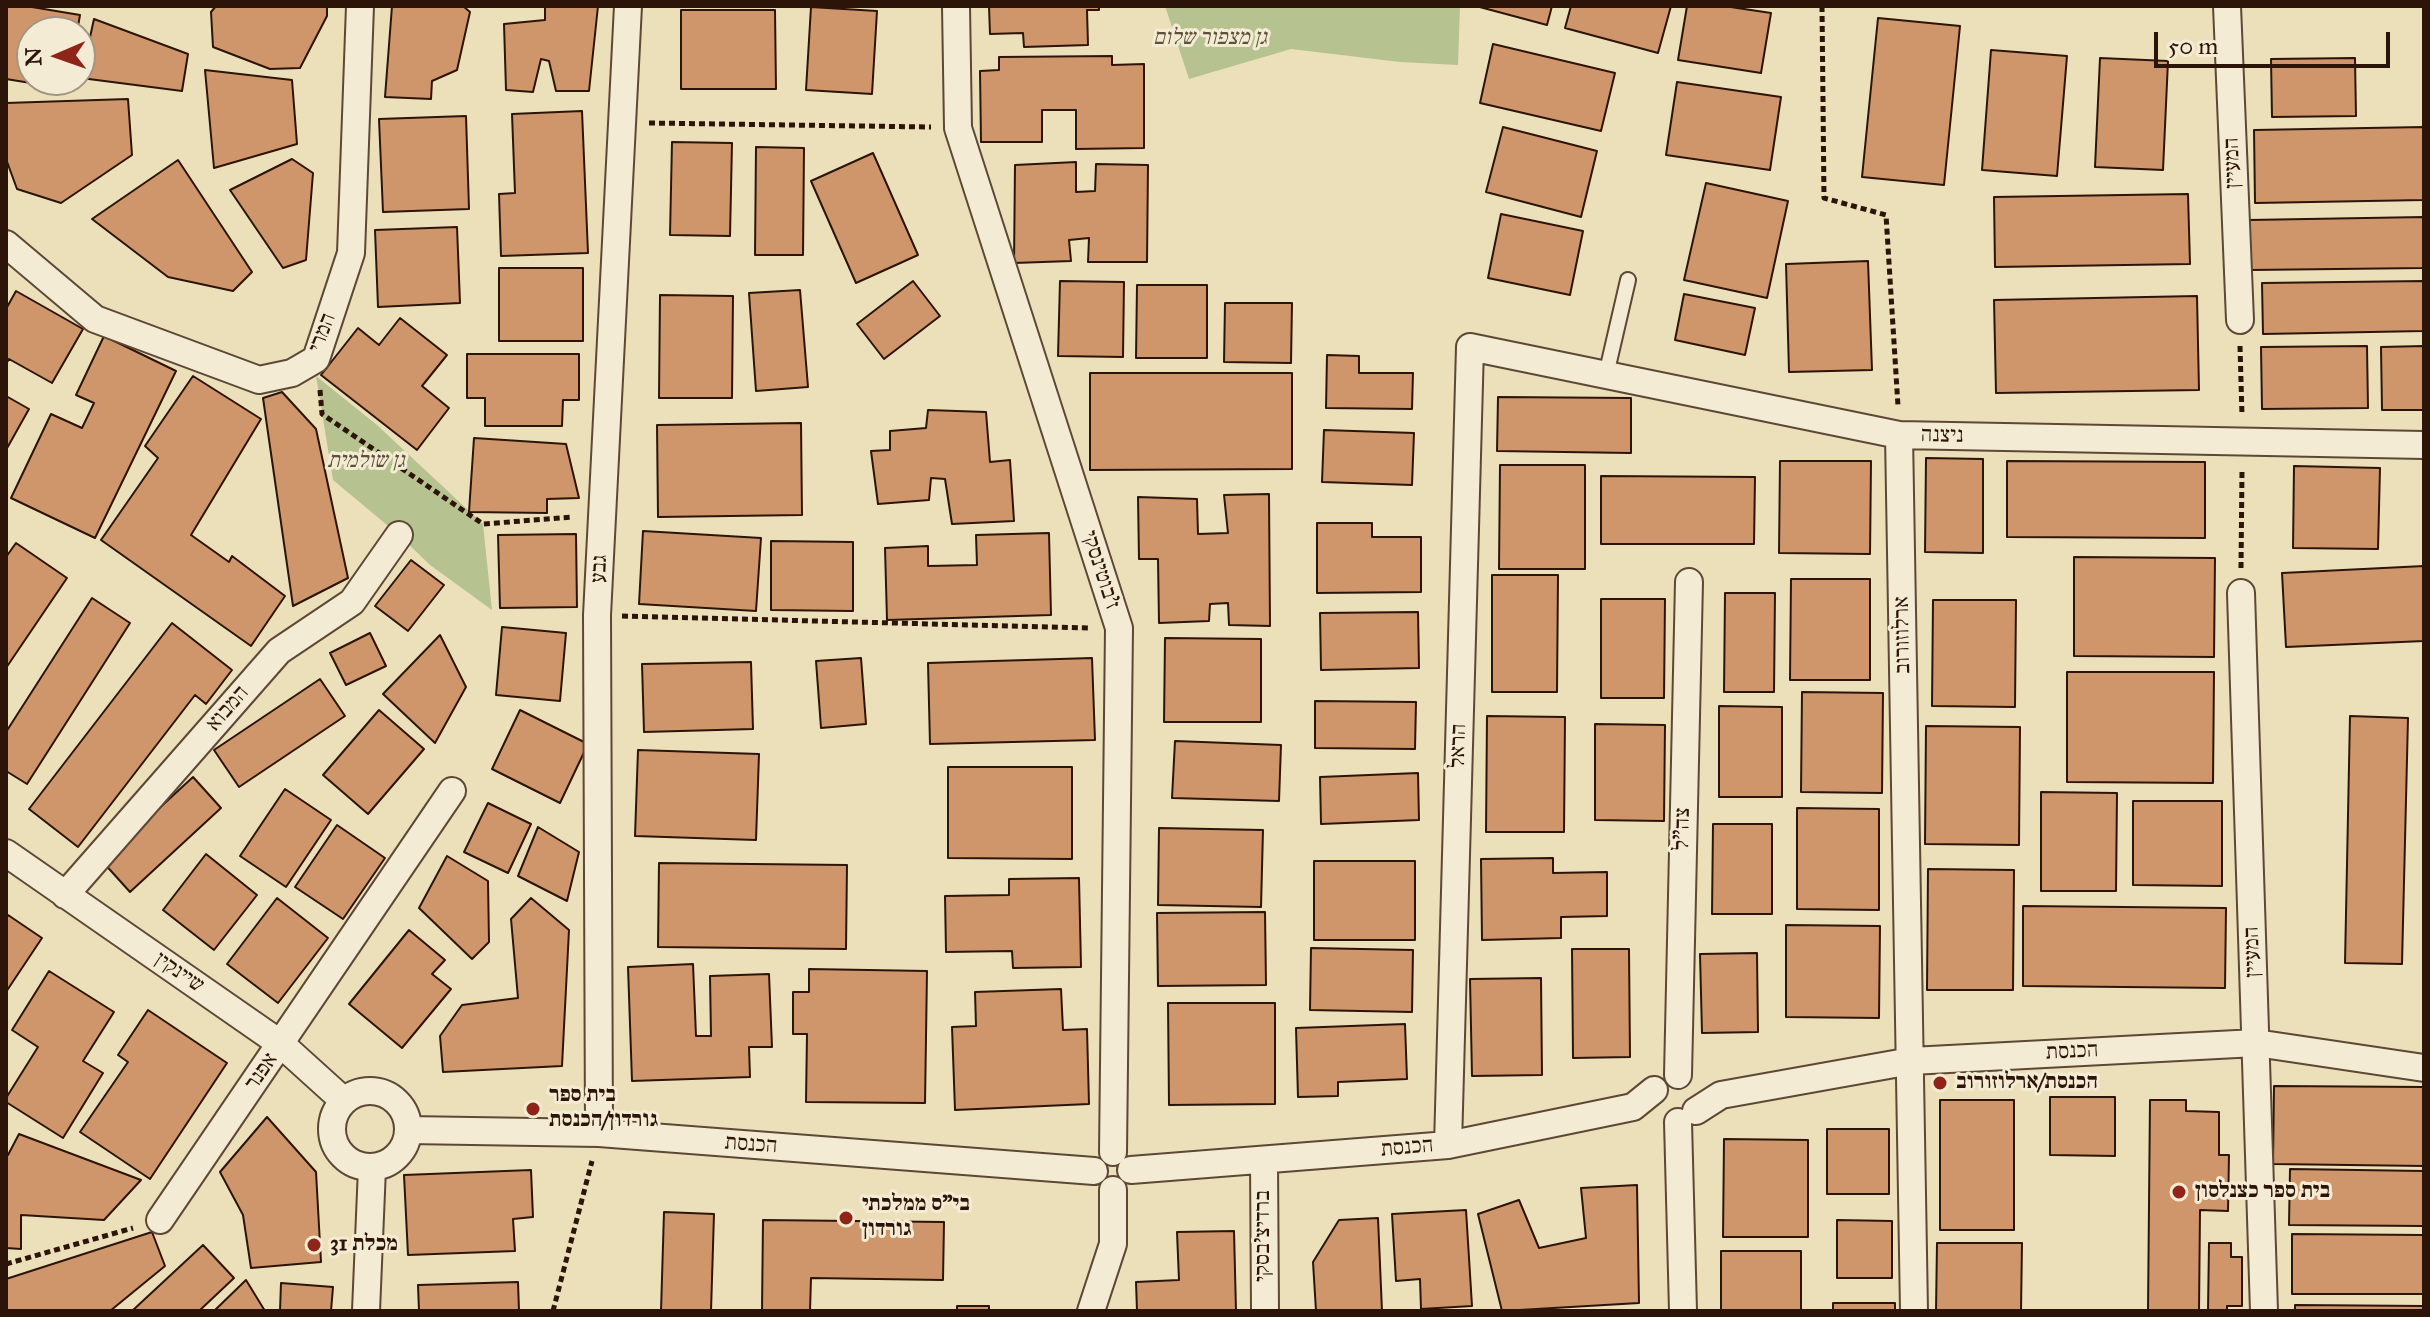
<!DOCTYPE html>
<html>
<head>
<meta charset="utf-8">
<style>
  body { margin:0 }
  #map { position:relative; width:2430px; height:1317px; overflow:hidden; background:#ece0bb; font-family:"IM FELL Great Primer",serif }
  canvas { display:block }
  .frame { position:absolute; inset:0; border:8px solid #2d1408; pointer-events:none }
  .north { position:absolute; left:16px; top:16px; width:80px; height:80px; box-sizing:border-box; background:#f3ebd3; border:2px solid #a49582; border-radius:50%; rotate:268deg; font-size:22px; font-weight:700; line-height:32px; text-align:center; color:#2d1408 }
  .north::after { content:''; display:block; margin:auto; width:28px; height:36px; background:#8f2418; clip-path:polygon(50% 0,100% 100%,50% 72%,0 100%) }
  .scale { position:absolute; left:2154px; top:32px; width:236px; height:36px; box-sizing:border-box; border:4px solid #2d1408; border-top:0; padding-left:10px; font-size:24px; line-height:28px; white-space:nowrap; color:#2d1408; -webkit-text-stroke:6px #f3ebd3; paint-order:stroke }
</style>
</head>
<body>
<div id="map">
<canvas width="2430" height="1317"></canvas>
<div class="frame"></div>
<div class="north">N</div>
<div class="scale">50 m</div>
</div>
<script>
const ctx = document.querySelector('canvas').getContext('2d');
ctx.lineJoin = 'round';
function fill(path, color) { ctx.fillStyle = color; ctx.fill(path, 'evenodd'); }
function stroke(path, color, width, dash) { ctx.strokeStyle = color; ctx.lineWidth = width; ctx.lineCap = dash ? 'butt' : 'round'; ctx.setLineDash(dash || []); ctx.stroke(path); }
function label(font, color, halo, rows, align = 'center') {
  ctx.font = font + ' "IM FELL Great Primer","Frank Ruhl Libre",serif'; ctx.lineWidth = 6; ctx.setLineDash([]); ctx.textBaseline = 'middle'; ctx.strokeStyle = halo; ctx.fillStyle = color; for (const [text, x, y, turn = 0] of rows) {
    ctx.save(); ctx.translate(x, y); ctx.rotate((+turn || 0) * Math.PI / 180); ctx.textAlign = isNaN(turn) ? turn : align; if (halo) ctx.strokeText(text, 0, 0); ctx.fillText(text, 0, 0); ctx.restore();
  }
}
fill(new Path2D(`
  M1165,6H1460L1458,65L1400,62L1291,49L1189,79Z
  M316,376L377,425L483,524L492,610L430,565L399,535L333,480Z`), '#b7c291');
const building = new Path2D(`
  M7,6H26L80,15L77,32H32V80H69L68,89L6,79Z
  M216,6H327V16L300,68L270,69L213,47L211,12Z
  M392,6H463L470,12L457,70L432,81L431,99L385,97Z
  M545,6H598L589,91H556L549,61L541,59L533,92L506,90L504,24L545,20Z
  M989,6H1099V10H1087L1088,45L1024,47L1023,33L990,34Z
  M1476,6H1552L1547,25Z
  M1571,6H1671L1658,53L1565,28Z
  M1687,6H1724L1771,13L1761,73L1678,60Z
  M811,7L877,11L872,94L806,90Z
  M681,10H775L776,89H681Z
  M1878,18L1960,26L1944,185L1862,177Z
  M94,19L188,54L182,91L81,78Z
  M1493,44L1615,73L1601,131L1480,103Z
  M1991,50L2067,56L2057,176L1982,170Z
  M1112,56V65L1144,64V148L1076,149V110H1042V142H981L980,71L999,70V57Z
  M2100,58L2168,61L2163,170L2095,167Z
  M2355,58L2356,116L2272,117L2271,59Z
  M205,70L292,80L297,144L214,168Z
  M1677,82L1781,97L1770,170L1666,155Z
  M128,99L132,155L61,203L17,189L6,159V103Z
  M582,111L588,253L501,256L499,194L515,193L512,114Z
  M466,116L469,209L383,212L379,119Z
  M1503,127L1597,151L1581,217L1486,192Z
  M2424,127V200L2255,203L2254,130Z
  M672,142L732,143L730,236L670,235Z
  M756,147L804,148L803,255H755Z
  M873,153L918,255L856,283L811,181Z
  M292,159L313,173L306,260L283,268L230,190Z
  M178,160L252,272L233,291L168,277L92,219Z
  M1076,162V192L1095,191L1096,164L1148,165L1147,262H1088L1089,238L1069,240L1071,261L1014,263L1015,165Z
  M1706,183L1788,201L1767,298L1684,280Z
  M2188,194L2190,264L1995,267L1994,197Z
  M1501,214L1583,231L1570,295L1488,278Z
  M2424,217V268L2250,270L2249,220Z
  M457,227L460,303L378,307L375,230Z
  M1868,261L1872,370L1789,372L1786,264Z
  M499,268H583V341H499Z
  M913,281L940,316L884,359L857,324Z
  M1060,281L1124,282L1123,357L1058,356Z
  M2424,281V331L2263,334L2262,283Z
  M1137,285H1207V358H1136Z
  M800,290L808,387L756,391L749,293Z
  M16,291L83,329L52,383L9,359L6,364V309Z
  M1684,294L1755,308L1745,355L1675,340Z
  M660,295L733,296L732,398H659Z
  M2197,296L2199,390L1996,393L1994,300Z
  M1225,303H1292L1291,363L1224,362Z
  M400,318L447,355L422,386L449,408L417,450L321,375L358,328L379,345Z
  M104,336L176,371L95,538L11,498L51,414L82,428L94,403L76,395Z
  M2367,346L2368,408L2262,409L2261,347Z
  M2424,346V410H2382L2381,347Z
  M467,354H579V400H563L562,426H485V398H467Z
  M1327,355L1359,356V373H1413L1412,409L1326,408Z
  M1090,373H1292V469L1090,470Z
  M193,376L261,419L191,535L229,562L232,556L285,596L251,646L101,540L158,458L145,446Z
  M282,392L316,429L348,578L293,606L263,398Z
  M6,396L29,409L6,450Z
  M1498,397L1631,398V453L1497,451Z
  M928,410L986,412L990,462L1010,460L1014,521L952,524L945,479L931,478L929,500L878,504L871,451L890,450V431L926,428Z
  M801,423L802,515L658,517L657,425Z
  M1324,430L1414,433L1412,485L1322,482Z
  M474,438L566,444L579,498L547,499V513L469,512Z
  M1926,458L1983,459V553L1925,552Z
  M1780,461H1871L1870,554L1779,553Z
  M2007,461L2205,462V538L2007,537Z
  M1500,465H1585V569H1499Z
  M2294,466L2380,468L2378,549L2293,548Z
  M1601,476L1755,477L1754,544H1601Z
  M1269,494L1270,626L1229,625L1228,603L1210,604L1209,621L1159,623L1158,559H1139L1138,497L1197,499L1198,534L1228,533L1224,495Z
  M1317,523H1372V537H1421V592L1317,593Z
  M643,531L761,538L756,611L639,604Z
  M1049,533L1051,615L887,620L885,548L928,546V566L977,565L976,535Z
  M576,534L577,607L500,608L498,535Z
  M771,541L853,542V611L771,610Z
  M16,543L67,578L6,668V557Z
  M2074,557L2215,558L2214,657L2074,656Z
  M411,560L444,585L408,631L375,606Z
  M2424,566V641L2286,647L2282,573Z
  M1492,575H1558L1557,692H1492Z
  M1791,579H1870V680H1790Z
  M1725,593H1775L1774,692H1724Z
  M92,598L130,623L27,784L6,771V732Z
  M1601,599H1665L1664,698H1601Z
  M1933,600H2016L2015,707L1932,706Z
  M1418,612L1419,668L1321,670L1320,613Z
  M172,623L232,670L206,704L195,695L78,847L29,809Z
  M502,627L566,633L560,701L496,695Z
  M370,633L386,666L346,685L330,653Z
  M440,635L466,687L435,743L383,694Z
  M1165,638L1261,639V722H1164Z
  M861,658L866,724L821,728L816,661Z
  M1092,658L1095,740L930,744L928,663Z
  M751,662L753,729L644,732L642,664Z
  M2067,672H2214L2213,783L2067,782Z
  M320,679L345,716L239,787L214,750Z
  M1802,692L1883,693L1882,793L1801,792Z
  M1315,701L1416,702L1415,749L1315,748Z
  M1719,706L1782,707V797H1719Z
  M379,710L424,749L368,814L323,775Z
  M520,710L588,744L560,803L492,769Z
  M1487,716L1565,717L1564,832H1486Z
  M2350,716L2408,718L2402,964L2345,963Z
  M1595,724L1665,725L1664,821L1595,820Z
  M1926,726L2020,727L2019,845L1925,844Z
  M1175,741L1281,745L1279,801L1172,798Z
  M638,750L759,754L756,840L635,836Z
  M948,767H1072V859L948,858Z
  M1418,773L1419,820L1321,824L1320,777Z
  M193,777L221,808L130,892L102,861Z
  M285,789L331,820L286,887L240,856Z
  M2041,792L2117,793L2116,891H2041Z
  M2133,801H2222V886L2133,885Z
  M488,803L531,824L508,873L464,852Z
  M1797,808L1879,809V910L1797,909Z
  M1713,824H1772V914H1712Z
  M337,825L385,858L343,919L295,887Z
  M538,827L579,852L567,901L518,876Z
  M1159,828L1263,830L1261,907L1158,905Z
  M206,854L257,895L214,950L163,910Z
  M447,856L488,881L489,942L472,959L419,908Z
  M1553,858V873L1607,872V916L1561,917V938L1482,940L1481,859Z
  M1314,861H1415V940H1314Z
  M659,863L847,865L846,949L658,947Z
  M1928,869L2014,870L2013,990H1927Z
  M1079,878L1081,967L1013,968L1012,951L946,952L945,896L1009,895V879Z
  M277,898L328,938L278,1003L227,964Z
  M531,898L569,930L562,1066L443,1072L440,1036L462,1005L518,998L511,919Z
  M2023,906L2226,908L2225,988L2023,986Z
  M1265,912L1266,985L1158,986L1157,913Z
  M8,915L42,938L6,992V918Z
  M1786,925L1880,926L1879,1018L1786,1017Z
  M409,930L445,960L432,974L451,989L402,1048L349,1004Z
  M1311,948L1413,950L1412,1012L1310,1010Z
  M1572,949H1629L1630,1057L1573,1058Z
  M1757,953L1758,1032L1702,1033L1700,954Z
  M693,964L696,1036H711L710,976L769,974L772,1047H749L750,1077L632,1081L628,967Z
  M809,969L927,971L925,1103L806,1102L807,1034H793V992H809Z
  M49,971L114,1012L83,1061L103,1073L63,1138L6,1102V1098L38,1047L12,1030Z
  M1541,978L1542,1075L1472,1076L1470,979Z
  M1061,989L1063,1030L1087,1029L1089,1104L955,1110L952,1027L976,1026L975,992Z
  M1168,1003H1275V1104L1169,1105Z
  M148,1010L227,1063L150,1179L80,1132L128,1062L118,1055Z
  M1405,1024L1407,1079L1338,1082V1096L1298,1097L1296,1028Z
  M2274,1086L2424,1087V1166L2273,1164Z
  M2050,1097H2115V1156L2050,1155Z
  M1940,1100H2014V1230H1940Z
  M2150,1100H2186V1111L2219,1112V1155H2229L2228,1211L2200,1210L2199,1311H2148Z
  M267,1117L316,1172L321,1262L251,1268L243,1215L220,1172Z
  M1827,1129H1889V1194H1827Z
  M19,1134L141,1180L104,1220L21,1215V1249L6,1248V1154L8,1155Z
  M1724,1139L1808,1140V1237H1723Z
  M2290,1169L2424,1171V1226L2289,1225Z
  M531,1170L533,1217L513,1219L515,1251L408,1255L404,1175Z
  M1637,1185L1639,1303L1502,1311L1478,1214L1519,1200L1539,1248L1586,1238L1581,1188Z
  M1466,1210L1472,1306L1421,1309L1420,1279L1396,1281L1392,1214Z
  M664,1212L714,1214L711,1311H661Z
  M1378,1218L1382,1311H1316L1313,1262L1339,1220Z
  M763,1220L944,1222L943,1280L811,1278L810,1311H762Z
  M1837,1220L1892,1221V1278H1837Z
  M1234,1231L1236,1311H1137L1136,1282L1179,1280L1177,1232Z
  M152,1232L165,1266L110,1311H6V1279Z
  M2292,1234L2424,1235V1294H2292Z
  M1937,1243H2022L2021,1311H1936Z
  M2209,1243H2231V1257H2242V1306H2227V1311H2208Z
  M203,1245L234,1278L199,1311H132Z
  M1721,1251H1801V1311H1721Z
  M246,1280L265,1311H214Z
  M518,1282L519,1311H419L418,1285Z
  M281,1283L333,1287L331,1311H280Z
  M1833,1303H1895V1311H1833Z
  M2295,1305L2424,1306V1311H2295Z
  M957,1306H989V1311H957Z`);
fill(building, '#cf966c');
stroke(building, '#2d1408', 2);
const service = new Path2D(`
  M1606,375L1628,280`);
const minor = new Path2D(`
  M956,6L958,128L1119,628L1113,1152
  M2227,6L2240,320
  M6,244L95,319L259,380L292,373L316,359L351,253L360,6
  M1899,435L1914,1311
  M2241,593L2264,1311
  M6,853L281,1044L344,1101
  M65,895L279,651L352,602L399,535
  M1678,1075L1689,582
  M332 1129a38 38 0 1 1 76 0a38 38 0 1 1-76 0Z
  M1696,1111L1721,1095L1911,1061L2256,1043L2424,1068
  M1678,1122L1683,1311
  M408,1130L599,1133L1094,1171
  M599,1133L597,615L628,6
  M1448,1145L1470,347L1899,435L2424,445
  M1264,1160L1265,1311
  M1131,1170L1448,1145L1633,1107L1654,1090
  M160,1220L452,791
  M366,1311L372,1168
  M1091,1311L1113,1244V1190`);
stroke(service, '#5d4735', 18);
stroke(minor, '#5d4735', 30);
stroke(new Path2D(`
  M1822,6L1824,198L1886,215L1898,406
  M649,123L931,127
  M2240,346L2242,416
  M320,390L322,414L483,524L573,517
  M2241,568L2242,470
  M622,616L1088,628
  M6,1264L133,1228
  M553,1311L592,1161`), '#2d1408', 5, [6, 4]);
stroke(service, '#f3ebd3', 14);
stroke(minor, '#f3ebd3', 26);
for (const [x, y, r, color] of [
  [1940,1083,8,"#8f2418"],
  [533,1109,8,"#8f2418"],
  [2179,1192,8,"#8f2418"],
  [846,1218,8,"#8f2418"],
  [314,1245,8,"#8f2418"]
]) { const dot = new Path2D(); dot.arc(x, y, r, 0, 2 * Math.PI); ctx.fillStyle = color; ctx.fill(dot); stroke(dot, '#f3ebd3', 3); }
label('italic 22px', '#5d5138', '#f3ebd3', [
  ["גן מצפור שלום",1210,39],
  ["גן שולמית",366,462]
]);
label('22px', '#2d1408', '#f3ebd3', [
  ["המעיין",2233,163,-92],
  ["המרי",323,333,-69],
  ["ניצנה",1942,436,1],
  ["גבע",600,569,-87],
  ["ז'בוטינסקי",1100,570,72],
  ["ארלוזורוב",1903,635,-91],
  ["המבוא",228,709,-49],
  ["הראל",1459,746,-88],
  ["צה\"ל",1683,829,-89],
  ["המעיין",2253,952,-92],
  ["שיינקין",179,973,34],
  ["הכנסת",2072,1052,-3],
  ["אפנר",262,1072,-55],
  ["הכנסת",751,1145,4],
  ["הכנסת",1407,1148,-5],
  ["ברדיצ'בסקי",1264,1236,-90]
]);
label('bold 22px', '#2d1408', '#f3ebd3', [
  ["הכנסת/ארלוזורוב",1956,1083],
  ["בית ספר",549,1096],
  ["גורדון/הכנסת",549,1121],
  ["בית ספר כצנלסון",2195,1192],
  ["בי\"ס ממלכתי",862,1205],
  ["גורדון",862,1230],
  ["מכלת 31",330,1245]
], 'left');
</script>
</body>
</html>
